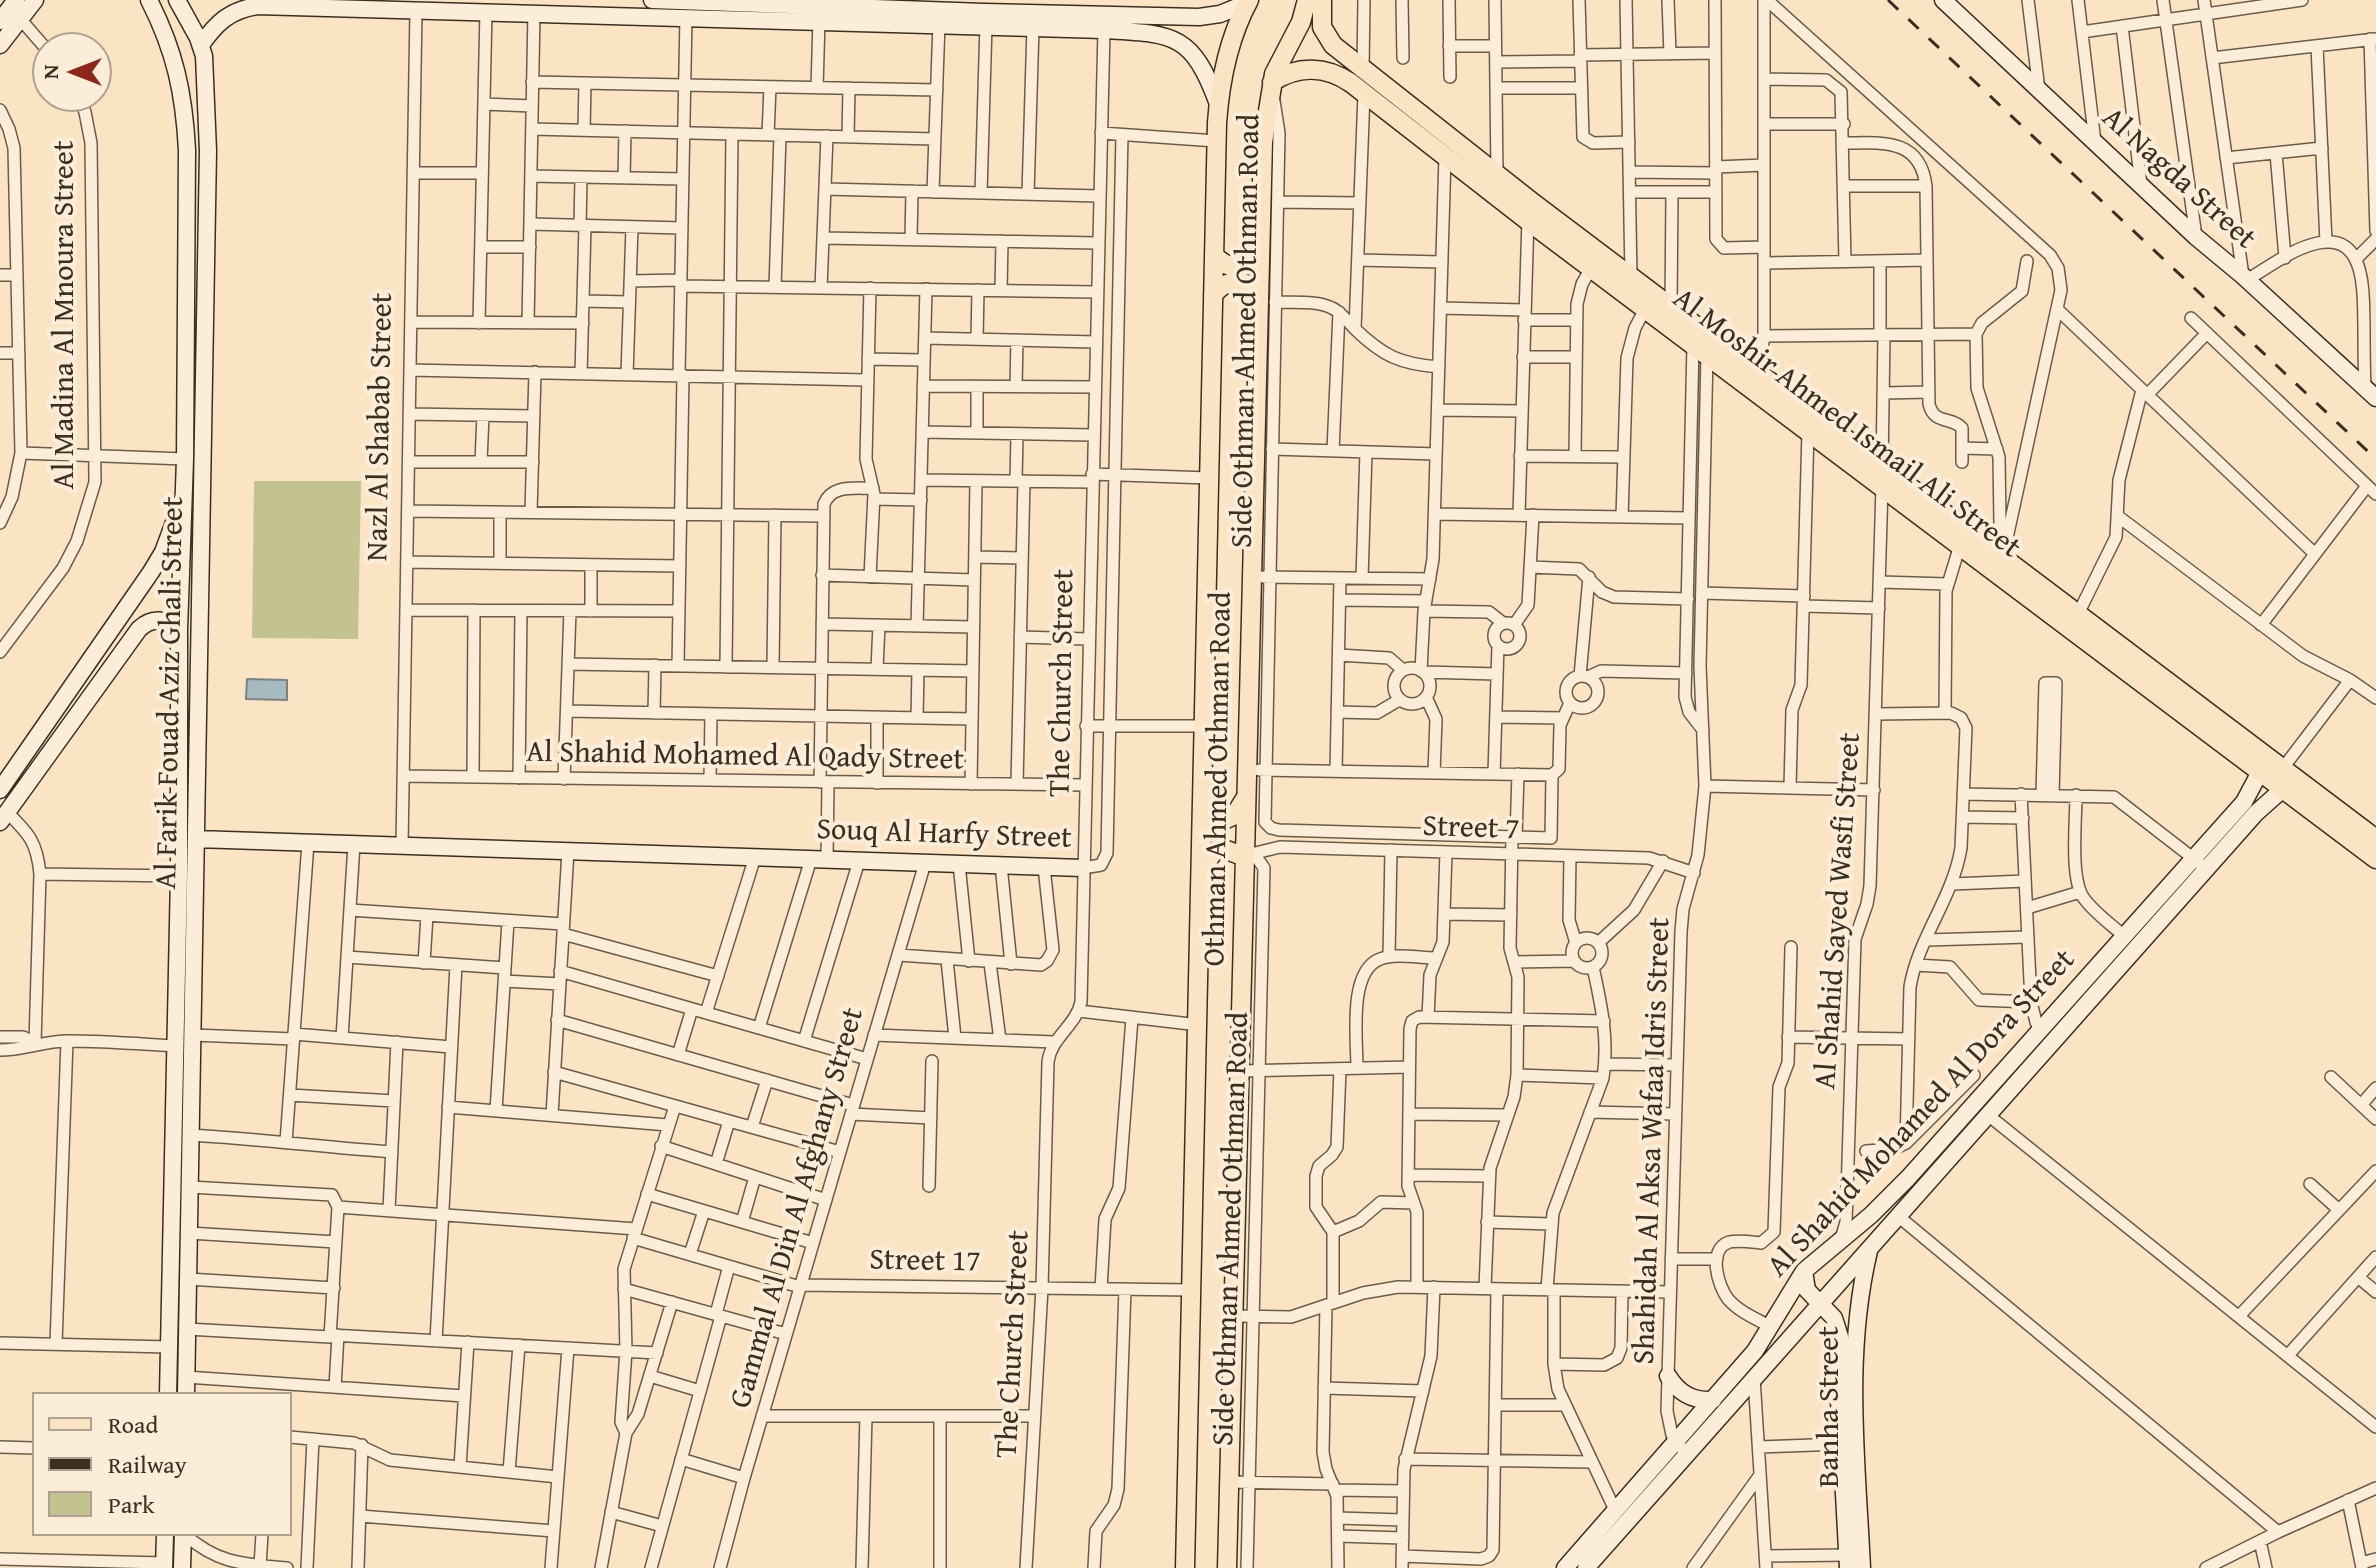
<!DOCTYPE html>
<html>
<head>
<meta charset="utf-8">
<style>
  body { margin:0 }
  #map { position:relative; width:2376px; height:1568px; overflow:hidden; background:#fbe4c4; font-family:"Gentium Book Plus",serif }
  canvas { display:block }
  .legend { position:absolute; left:32px; top:1392px; width:260px; height:144px; box-sizing:border-box; background:#fcedd9; border:2px solid #afa190; margin:0; padding:10px 14px; list-style:none; font-size:24px; color:#3b2f22 }
  .legend li { display:flex; align-items:center; gap:16px; height:40px }
  .legend b { width:40px; border:2px solid #afa190 }
  .north { position:absolute; left:32px; top:32px; width:80px; height:80px; box-sizing:border-box; background:#fcedd9; border:2px solid #afa190; border-radius:50%; rotate:270deg; font-size:22px; font-weight:700; line-height:32px; text-align:center; color:#3b2f22 }
  .north::after { content:''; display:block; margin:auto; width:28px; height:36px; background:#8f2418; clip-path:polygon(50% 0,100% 100%,50% 72%,0 100%) }
</style>
</head>
<body>
<div id="map">
<canvas width="2376" height="1568"></canvas>
<ul class="legend">
<li><b style="height:10px;background:#fbe4c4"></b>Road</li>
<li><b style="height:10px;background:#3b2f22"></b>Railway</li>
<li><b style="height:22px;background:#c2c391"></b>Park</li>
</ul>
<div class="north">N</div>
</div>
<script>
const ctx = document.querySelector('canvas').getContext('2d');
ctx.lineJoin = 'round';
function fill(path, color) { ctx.fillStyle = color; ctx.fill(path, 'evenodd'); }
function stroke(path, color, width, dash) { ctx.strokeStyle = color; ctx.lineWidth = width; ctx.lineCap = dash ? 'butt' : 'round'; ctx.setLineDash(dash || []); ctx.stroke(path); }
function label(font, color, halo, rows, align = 'center') {
  ctx.font = font + ' "Gentium Book Plus",serif'; ctx.lineWidth = 8; ctx.setLineDash([]); ctx.textBaseline = 'middle'; ctx.strokeStyle = halo; ctx.fillStyle = color; for (const [text, x, y, turn = 0] of rows) {
    ctx.save(); ctx.translate(x, y); ctx.rotate((+turn || 0) * Math.PI / 180); ctx.textAlign = isNaN(turn) ? turn : align; if (halo) ctx.strokeText(text, 0, 0); ctx.fillText(text, 0, 0); ctx.restore();
  }
}
fill(new Path2D(`
  M254,481H361L358,639L252,638Z`), '#c2c391');
const water = new Path2D(`
  M247,679L287,680V700L246,699Z`);
fill(water, '#a5bbc0');
stroke(water, '#7b8381', 2);
const street = new Path2D(`
  M1402,0L1403,58
  M1449,0L1450,77
  M1495,0L1497,175
  M1579,0L1583,137L1593,143L1629,142
  M1626,0L1631,276
  M1668,0L1670,54
  M1715,0L1716,239L1724,248L1764,247
  M1767,0L2050,255L2058,268L2061,290L2002,561
  M2028,0L2039,90
  M2078,0L2095,142
  M2163,0L2196,237
  M2204,0L2243,276
  M16,14L48,51
  M2122,26L2141,185
  M2082,32L2302,0
  M2370,39L2376,231
  M1449,46H1495
  M2317,46L2326,242
  M1580,55L1715,53
  M2212,58L2375,39
  M1496,62L1580,61
  M1363,69L1364,0
  M1764,79L1826,80L1841,92L1845,261
  M532,82L937,90
  M817,88L819,20
  M1496,88H1581
  M1274,101L1279,133L1265,822L1271,828L1279,830L1551,838L1552,775
  M484,104L532,106
  M0,110L9,129L14,148L21,453L12,497L0,523
  M1764,124H1844
  M532,129L935,139
  M584,130L585,83
  M1101,133L1216,141
  M768,135L770,87
  M848,137L849,88
  M1844,143C1881,143 1920,137 1926,186L1929,404C1934,425 1951,416 1962,428V462
  M2276,153L2285,258
  M2226,158L2322,148
  M1716,167L1764,165
  M1629,172L1716,173
  M413,173H482
  M531,176L683,179
  M624,178L625,131
  M1844,186H1926
  M825,189L1099,196
  M933,192L939,23
  M1630,192H1716
  M981,193L986,24
  M1028,194L1033,27
  M1278,202L1360,203
  M530,224L682,228
  M580,226L581,177
  M823,238L1098,243
  M911,239L912,191
  M481,247H530
  M2356,259L2376,239
  M1358,260L1442,262
  M1764,263L1927,260
  M0,275H17
  M2247,280C2269,267 2293,248 2318,243C2367,233 2363,294 2364,325C2364,346 2364,366 2365,387
  M630,281L681,280
  M681,286L1096,292
  M775,287L780,135
  M821,288L827,136
  M870,288L866,459L874,494L870,577
  M1001,290L1002,241
  M583,301L629,302
  M1275,302C1293,303 1316,300 1332,308C1341,312 1348,322 1355,329C1383,356 1400,364 1439,367
  M1671,307L1672,192
  M1441,308L1524,310
  M2057,309L2315,554
  M2191,318L2376,494
  M1524,320H1577
  M411,322L583,323
  M479,323L486,11
  M528,323L534,13
  M1355,329L1364,94
  M1880,335V261
  M1764,336L1976,334
  M925,338L1095,342
  M977,339L978,290
  M1693,345L1685,697L1689,712L1703,730
  M0,353H19
  M1523,357H1576
  M868,359L924,360
  M410,370L867,380
  M1755,371L1761,354L1764,336V0
  M581,373L585,226
  M627,375L632,227
  M679,376L686,17
  M923,386L1094,387
  M1016,387L1017,340
  M1883,393L1929,392
  M2147,395L2207,333
  M1438,410L1522,411
  M409,414L534,416
  M922,432L1093,435
  M977,433V387
  M1962,448L1997,449
  M1272,449L1436,454
  M1333,451L1339,312
  M21,453L185,459
  M1520,456L1623,457
  M1575,456L1577,304L1582,284L1591,268
  M409,462H533
  M481,462L483,415
  M1882,466L1884,335
  M1092,474L1209,478
  M921,480L1092,482
  M1016,481L1017,434
  M874,499L921,500
  M408,511L824,516
  M500,512V563
  M531,512L535,372
  M1435,514L1689,518
  M1519,515L1528,218
  M1622,517L1627,358L1635,328L1645,309
  M2119,517L2303,656L2350,680L2376,698
  M2008,538L2000,524L1999,457L1977,388L1976,334L1982,323L2022,291L2027,261
  M975,557L1022,558
  M407,562L680,566
  M1530,567L1579,569L1602,592L1614,597L1688,599
  M822,575L974,580
  M1263,577L1430,579
  M1362,578L1366,452
  M1880,582L1947,584
  M1702,593L1804,596
  M1340,600L1426,601
  M1804,606L1879,608
  M406,610L679,611
  M591,611V565
  M1424,611L1489,612L1503,623
  M2078,614L2116,537L2119,480L2142,390
  M1494 636a13 13 0 1 1 26 0a13 13 0 1 1-26 0Z
  M822,624L973,627
  M1514,625L1528,605L1533,515
  M2261,625L2367,486
  M917,626L926,289
  M1020,637L1088,639
  M0,652L63,568L77,541L95,482L91,143L85,112L78,96
  M1339,655L1389,658L1403,670
  M568,664L973,671
  M678,666L683,375
  M726,667L732,134
  M773,667L775,515
  M1394 686a18 18 0 1 1 36 0a18 18 0 1 1-36 0Z
  M877,669L879,625
  M1421,671L1424,611L1433,559L1445,156
  M1424,672L1497,674
  M1566 692a16 16 0 1 1 32 0a16 16 0 1 1-32 0Z
  M1580,676L1589,577
  M1588,677L1601,671L1686,673
  M1426,697L1436,719L1434,773
  M567,711L972,719
  M1337,712L1377,713L1399,700
  M654,713L655,665
  M1945,713L1946,591L1960,545
  M1876,714L1951,713L1961,718L1966,728L1961,848C1953,898 1918,938 1910,987L1906,1143
  M1496,717L1563,718
  M917,718L918,670
  M1086,726H1204
  M2283,768L2350,680
  M1259,770L1552,775L1559,769L1560,725L1570,703
  M1336,771L1340,578
  M1494,774L1498,645
  M403,776L1086,785
  M473,777L474,610
  M519,778L521,611
  M564,779L570,611
  M710,780L711,714
  M820,782L824,504C832,484 854,489 873,488
  M877,783V717
  M971,784L976,481
  M1017,784L1024,481
  M1705,786L1874,790
  M1790,787L1792,710L1801,685L1808,431
  M1963,794L2114,797L2207,869
  M2021,794L2031,1002L2036,1022L2041,1031
  M2042,795L2045,683H2056L2053,795
  M2076,795C2076,820 2070,877 2083,897C2093,912 2112,925 2125,937
  M7,812C29,834 37,842 40,874L35,1043
  M1963,817L2023,818
  M1516,837L1518,774
  M402,846L416,10
  M1247,855L1280,847L1649,858L1694,873
  M1570,856L1569,920L1576,943
  M1245,857L1257,858L1264,868L1247,1568
  M827,860L828,782
  M959,864L969,961
  M1001,865L1011,964
  M1083,868L1101,865L1107,853L1122,135
  M40,874L179,876
  M1952,884L2025,881
  M2027,908L2080,892
  M350,910L563,924
  M1445,914L1511,915
  M563,934L718,976
  M1572 953a15 15 0 1 1 30 0a15 15 0 1 1-30 0Z
  M1927,940L2028,937
  M1598,943L1634,910L1663,861
  M899,955L1041,965L1047,961L1053,950L1044,867
  M347,957L505,968
  M1389,957L1391,850
  M947,960L955,1038
  M1514,962L1574,961
  M424,963L427,915
  M990,963L1000,1040
  M1916,965L1950,967L1979,1000L2031,1002
  M560,971L867,1059
  M504,981L560,984
  M1079,1011L1199,1025
  M706,1013L755,857
  M1428,1017L1430,975L1443,942L1446,852
  M557,1020L853,1105
  M759,1028L811,859
  M294,1034L451,1047
  M193,1035L294,1039
  M874,1035L1054,1042
  M0,1037H23L35,1043
  M1788,1037L1909,1039
  M342,1038L354,844
  M804,1041L859,861
  M0,1050C24,1050 43,1041 68,1041C104,1041 140,1044 176,1046
  M678,1055L692,1009
  M1606,1064L1675,1065
  M1357,1068C1357,1039 1348,971 1380,959C1396,953 1419,958 1436,958
  M1240,1071L1409,1067
  M554,1072L840,1152
  M1517,1075L1603,1078
  M2331,1077L2376,1119
  M290,1095L394,1101
  M2361,1105L2376,1088
  M448,1107L668,1125
  M496,1111L508,921
  M1590,1112L1674,1114
  M851,1114L931,1118
  M1409,1114L1507,1115
  M552,1115L568,851
  M1988,1115L2376,1427
  M752,1127L767,1080
  M191,1135C259,1139 324,1147 392,1152
  M286,1142L308,843
  M661,1146L826,1200
  M1866,1151L1894,1149L1906,1143L1974,1075
  M716,1164L729,1121
  M1408,1175L1489,1176
  M2310,1184L2339,1210
  M929,1186L932,1061
  M647,1194L813,1243
  M338,1207L636,1229
  M389,1210L397,1042
  M1898,1216L2278,1532
  M742,1222L755,1177
  M1487,1222L1551,1224
  M1333,1232L1359,1221L1381,1202L1414,1203
  M189,1233L336,1242
  M633,1238L800,1287
  M1841,1239L1846,1222L1847,1194L1855,939L1867,904L1870,886L1882,487
  M690,1254L704,1211
  M1671,1259H1717
  M2358,1277L2376,1292
  M188,1279L334,1288
  M800,1285L1192,1290
  M1417,1287V1212L1408,1186L1410,1029L1412,1021L1419,1017L1604,1021
  M1485,1288L1490,1168L1514,1097L1517,1075L1518,977L1510,948L1512,837
  M624,1289L786,1334
  M1101,1289L1105,1219L1119,1188L1132,1018
  M1547,1289L1553,1213L1603,1078C1609,1039 1601,1004 1593,967
  M1554,1290V1364L1558,1389L1615,1510
  M1333,1303V1232L1316,1207V1176L1319,1166L1332,1155L1337,1147L1340,1069
  M1326,1306L1323,1452L1326,1469L1337,1496L1338,1568
  M716,1314L729,1266
  M2240,1315L2376,1171
  M1234,1316L1291,1317L1363,1293L1398,1287L1670,1292
  M1771,1327C1757,1319 1739,1312 1728,1299C1718,1286 1707,1250 1729,1242C1738,1240 1752,1242 1761,1243L1774,1232L1779,1087L1788,1063L1791,947
  M187,1329L330,1337L338,1207L332,1195L190,1187
  M331,1335L657,1353
  M436,1341L456,965
  M0,1343L169,1347
  M56,1344L67,1041
  M2289,1354L2376,1257
  M1554,1364L1604,1365L1617,1358L1621,1348L1622,1291
  M650,1376L700,1391
  M186,1377L464,1396
  M1754,1378L1766,1568
  M335,1387L338,1335
  M1324,1388L1423,1391
  M1496,1405H1565
  M762,1416H1034
  M626,1433L621,1422L626,1351L624,1269L675,1106
  M290,1437L354,1443L390,1460L558,1477
  M0,1447L34,1448
  M1759,1447L1841,1444
  M1686,1454L1672,1435L1667,1411L1681,932L1683,909L1698,855L1705,786L1700,666L1707,355
  M681,1459L744,1478
  M1405,1459L1591,1462
  M460,1467L468,1342
  M509,1472L519,1345
  M1229,1482L1333,1484
  M1336,1490L1403,1491
  M2348,1500L2362,1568
  M611,1512L662,1526
  M360,1516L554,1531
  M1337,1518L1403,1520
  M184,1534C218,1564 243,1564 287,1568
  M1338,1536L1403,1538
  M2260,1541L2266,1568
  M1402,1556L1481,1559L1489,1556L1493,1550L1497,1289
  M1766,1556L1847,1555
  M0,1559L164,1563
  M2361,1563L2376,1559
  M260,1566L262,1534
  M307,1568L313,1439
  M358,1568L362,1445
  M551,1568L568,1348
  M601,1568L626,1433L638,1414L672,1302
  M651,1568L721,1316
  M720,1568L744,1478L925,863
  M862,1568L866,1416
  M940,1568V1416
  M1026,1568L1042,1288L1048,1062C1051,1037 1076,1026 1081,1002L1104,30
  M1094,1568L1096,1531L1114,1505L1118,1489L1125,1289
  M1402,1568L1404,1469L1431,1356L1434,1287
  M1693,1568L1760,1475
  M2206,1568L2278,1532L2376,1488`);
const secondary = new Path2D(`
  M149,0C175,51 184,93 187,150L185,459L179,630V876L168,1394
  M177,0L198,38L204,56L208,151L186,1394
  M652,0L984,12L1199,17L1220,14L1247,3
  M1943,0L2196,237L2243,276L2376,398
  M0,21L16,0
  M0,45L35,0
  M201,45C216,23 230,10 257,6L1104,30C1174,34 1192,33 1218,104
  M0,790L151,572L163,552L176,517
  M0,822L139,629C153,616 165,619 179,630
  M196,839L1083,868
  M1804,1271L1807,1290L1834,1318L1840,1337L1839,1401L1848,1568
  M1668,1376C1679,1394 1693,1401 1713,1400
  M164,1568L165,1534
  M182,1568L183,1534
  M1565,1568L1755,1351L1804,1271L1871,1215L1908,1178L2244,802L2260,772
  M1586,1568L2256,813L2283,789
  M1862,1568C1857,1462 1844,1356 1869,1251`);
const primary = new Path2D(`
  M1322,0V27L1333,45L1532,202L2376,839
  M1272,82C1298,65 1326,66 1351,83L1528,221L2376,859
  M1214,255C1227,270 1244,271 1260,257
  M1213,295C1226,278 1245,278 1259,294
  M1203,799L1213,815L1224,820L1235,815L1246,797
  M1203,871C1216,841 1220,848 1245,857
  M1185,1568L1217,123C1220,81 1229,37 1249,0
  M1227,1568L1263,142L1274,74L1301,22L1307,0`);
stroke(street, '#6b5c4a', 14);
stroke(secondary, '#3b2f22', 19);
stroke(primary, '#3b2f22', 21);
stroke(street, '#fcedd9', 11);
stroke(secondary, '#fcedd9', 16);
stroke(primary, '#fbe4c4', 18);
stroke(new Path2D(`
  M1888,0L2376,459`), '#3b2f22', 3, [14, 14]);
label('30px', '#3b2f22', '#fcedd9', [
  ["Al Nagda Street",2178,179,42],
  ["Al Madina Al Mnoura Street",65,315,-90],
  ["Side Othman Ahmed Othman Road",1247,331,-89],
  ["Al Moshir Ahmed Ismail Ali Street",1846,424,37],
  ["Nazl Al Shabab Street",381,427,-89],
  ["The Church Street",1063,683,-89],
  ["Al Farik Fouad Aziz Ghali Street",171,693,-89],
  ["Al Shahid Mohamed Al Qady Street",745,757,1],
  ["Othman Ahmed Othman Road",1219,779,-89],
  ["Street 7",1471,829,2],
  ["Souq Al Harfy Street",944,835,2],
  ["Al Shahid Sayed Wasfi Street",1839,911,-86],
  ["Al Shahid Mohamed Al Dora Street",1922,1114,-47],
  ["Shahidah Al Aksa Wafaa Idris Street",1653,1141,-88],
  ["Gammal Al Din Al Afghany Street",798,1208,-74],
  ["Side Othman Ahmed Othman Road",1232,1229,-88],
  ["Street 17",925,1262,1],
  ["The Church Street",1014,1344,-87],
  ["Banha Street",1830,1407,-90]
]);
</script>
</body>
</html>
